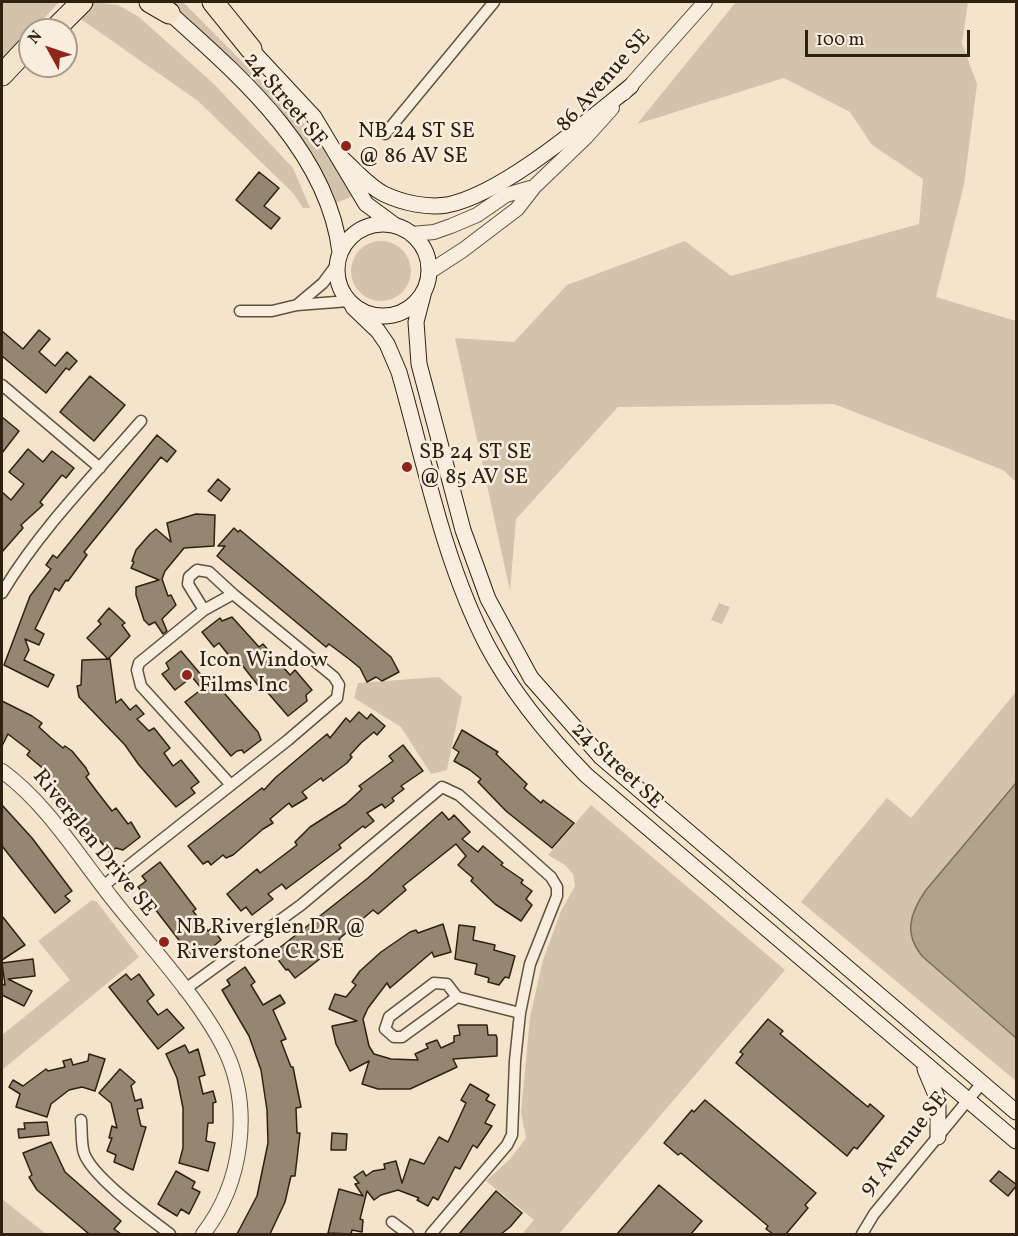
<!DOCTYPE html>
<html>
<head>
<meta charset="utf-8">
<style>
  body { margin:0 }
  #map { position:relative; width:1018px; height:1236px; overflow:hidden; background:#f4e4cc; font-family:Vollkorn,serif }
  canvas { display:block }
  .frame { position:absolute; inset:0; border:3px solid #2f2110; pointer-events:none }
  .north { position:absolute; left:18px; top:18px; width:60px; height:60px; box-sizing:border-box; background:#f8edde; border:2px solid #a89b8c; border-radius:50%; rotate:310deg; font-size:16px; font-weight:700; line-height:24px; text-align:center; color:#2f2110 }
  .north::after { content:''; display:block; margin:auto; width:21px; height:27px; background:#8f2418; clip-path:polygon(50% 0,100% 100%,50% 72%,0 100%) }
  .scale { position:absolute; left:805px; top:30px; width:165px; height:27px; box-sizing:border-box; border:3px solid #2f2110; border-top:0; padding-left:8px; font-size:18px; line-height:21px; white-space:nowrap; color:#2f2110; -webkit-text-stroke:4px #f8edde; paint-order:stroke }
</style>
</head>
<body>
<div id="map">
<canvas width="1018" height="1236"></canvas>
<div class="frame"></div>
<div class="north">N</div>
<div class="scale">100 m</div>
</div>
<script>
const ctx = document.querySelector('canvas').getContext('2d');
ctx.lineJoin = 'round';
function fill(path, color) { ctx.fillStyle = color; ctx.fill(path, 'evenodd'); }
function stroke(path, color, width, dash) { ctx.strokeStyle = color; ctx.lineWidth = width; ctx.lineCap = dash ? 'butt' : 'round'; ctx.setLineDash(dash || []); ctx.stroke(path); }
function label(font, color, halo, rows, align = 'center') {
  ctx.font = font + ' Vollkorn,serif'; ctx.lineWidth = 5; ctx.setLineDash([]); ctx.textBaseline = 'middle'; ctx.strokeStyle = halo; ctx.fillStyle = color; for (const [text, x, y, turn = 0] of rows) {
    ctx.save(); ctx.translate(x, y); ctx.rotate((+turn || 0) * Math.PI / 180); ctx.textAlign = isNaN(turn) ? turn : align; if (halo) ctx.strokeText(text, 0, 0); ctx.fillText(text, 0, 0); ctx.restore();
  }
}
fill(new Path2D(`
  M2,2H59L2,64Z
  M92,2L118,5L139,17L214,84L293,168L310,208H303L293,193L198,101L75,15Z
  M168,2H183L309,129L329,154L353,196L336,203C301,119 233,62 168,2Z
  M736,2H968L962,43L977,84L964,185L936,297L1016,321V482L1003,470L834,404L618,407L516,519L510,591L455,338L514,342L567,285L685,241L731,276L919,224L923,179L872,145L850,112L784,78L637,124Z
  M351 271a30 30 0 1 1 60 0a30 30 0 1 1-60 0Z
  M719,603L730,607L722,624L711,620Z
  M439,677L462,697L447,770L431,774L401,727L354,698L358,683Z
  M1016,692V1081L801,902L887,798L911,818Z
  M591,805L785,970L559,1234H522L534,1220L486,1181L510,1159L526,1138L521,1112L530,1017L543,960L561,911L575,886L573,874L565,865L548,855Z
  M92,900L97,902L139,957L2,1070V1035L70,980L38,941Z
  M2,1199L46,1234H2Z`), '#d3c3ac');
const water = new Path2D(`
  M1016,783V1038L923,957C903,934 910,913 926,890Z`);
fill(water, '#b1a28c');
stroke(water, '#7d6e5a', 1.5);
const building = new Path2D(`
  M259,172L279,188L264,206L280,218L271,229L236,200Z
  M39,330L50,339L39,352L55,366L67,352L77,361L69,370L66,368L46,393L2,356V331L23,349Z
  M90,376L125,405L94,441L60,412Z
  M2,417L19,431L2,453Z
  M157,435L176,451L167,462L161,457L84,552L87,555L68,581L66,580L59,591L55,588L35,629L44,634L39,645L25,639L29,650L24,660L54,675L48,687L4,665L30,596L51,569L46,565L53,555L57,558Z
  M28,449L43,462L52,451L74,468L66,478L62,475L40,502L43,505L21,525L23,528L2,552V492L11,500L24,484L9,472Z
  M218,479L230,489L221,501L208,491Z
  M196,514L215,515L214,546L184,548L165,571L162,579L168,596L171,595L176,605L162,619L167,631L163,634L155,622L149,625L144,620L136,595V587L159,580L131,568L134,562L132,561L136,550L150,534L156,529L171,542L167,523Z
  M234,528L238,532L240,530L391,657L399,672L382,681L376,677L367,682L360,668L349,659L329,644L326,647L217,556L225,546H218Z
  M109,608L125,623L122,625L130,636L108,659L87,638L101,624L98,621Z
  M232,617L259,647L263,644L290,675L295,670L312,690L306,695L307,701L288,716L262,686L260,688L235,656L231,658L219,643L214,647L202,632L220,618L222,621Z
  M181,651L208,683L210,681L225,694L258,732L261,740L244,753L242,750L237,751L231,756L185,702L202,689L192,677L175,690L162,674L169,669L166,663Z
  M110,659L116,703L121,699L130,710L136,705L144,714L137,719L149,731L154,728L170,748L164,753L173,766L181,760L199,782L191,788L195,793L176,807L139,765L125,745L79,697L77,686L81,685L82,660Z
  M2,701L32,716L42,723L39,727L51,738L63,748L65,746L72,751L86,768L89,774L86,777L98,793L112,811L116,808L128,824L131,822L140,837L123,850L116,848L110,853L44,773L46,771L27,755L30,751L8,734L2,746Z
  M359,712L367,719L371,714L385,726L377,735L374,732L361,743L350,755L352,757L347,763L323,781L321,778L302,792L307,798L292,807L289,803L270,819L273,823L263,829L233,855L226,858L223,855L211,865L208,861L203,864L188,846L262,788L264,790L275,778L327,734L330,738L346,718L350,722Z
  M462,730L498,752L496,754L527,784L524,788L541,803L543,800L574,823L552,848L506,811L478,782L481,779L470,770L454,761L459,752L453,748Z
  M403,745L423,771L401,786L404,789L392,798L394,801L385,808L382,804L367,813L374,821L365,828L363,826L339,845L341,848L286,889L282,884L268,894L273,899L252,915L246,907L241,911L227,894L257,869L260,873L297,845L295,842L310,827L346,804L362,789L359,786L393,761L389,756Z
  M2,805L32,838L72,891L65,896L70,901L55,913L2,846Z
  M442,812L449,820L454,815L470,832L462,839L478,852L483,846L503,863L501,865L523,880L521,883L532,891L526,899L532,905L521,921L495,904L471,881L473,878L458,865L466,856L456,844L403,886L406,890L378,914L373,910L339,939L341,942L307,969L295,978L288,969L286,970L273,953L368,878Z
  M160,862L196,909L193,911L208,931L212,928L221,940L203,955L200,951L192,957L138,887L146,881L142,876Z
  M2,916L25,945L2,960Z
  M443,924L451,952L434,957L432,952L390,988L387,983L368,1008L363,1019L369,1046L374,1054L391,1059L418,1060L415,1054L428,1048L426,1044L437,1040L441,1048L454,1042V1036L460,1035L458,1025H487L488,1035H496L497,1038V1056L453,1059L457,1067L410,1089H378L362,1084L369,1061L350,1071L336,1044L332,1026L357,1021L329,1009L335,994L346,997L356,985L352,982L360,971L381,952L410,932L416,930L418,933Z
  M459,925L475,927L473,940L495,945L494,950L515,956L509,978L505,977L499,985L488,982L489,978L475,974L477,964L455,959Z
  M33,959L35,976L8,979L32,991L24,1006L2,995V984L5,985L2,963Z
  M245,967L255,982L251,985L263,1005L280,995L285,1003L273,1010L286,1039L281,1041L291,1067H293L301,1107L296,1108L297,1133H300L295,1176H291L285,1202L270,1234H237L257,1196L268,1143L267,1110L261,1070L249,1036L222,990L230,985L227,980Z
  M126,974L131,980L139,974L154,995L147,1001L158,1015L167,1009L184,1028L158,1049L109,987Z
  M768,1019L783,1031L780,1034L868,1107L870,1104L884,1116L857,1149L854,1147L847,1156L736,1063L743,1054L740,1052Z
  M185,1045L189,1053L198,1049L205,1075L199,1077L203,1094L213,1091L216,1102L213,1103V1123H208L206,1141L215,1143L208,1171L179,1163L183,1148V1108L177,1078L166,1054Z
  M89,1054L105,1059L95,1091L82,1087L69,1090L51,1104L47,1117L16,1107L20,1094L9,1087L13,1080L23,1086L46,1069L48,1071L65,1067L63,1061L71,1059L73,1065L88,1061Z
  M120,1069L135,1082L131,1086L135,1101L141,1099L143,1108L137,1109L141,1126L146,1127L133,1170L114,1162L116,1155L107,1151L112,1138H109L112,1126L117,1128L111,1103L99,1093Z
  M470,1084L489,1095L486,1100L495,1105L485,1123L492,1126L477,1148L473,1145L460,1169L455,1167L438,1200L433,1197L428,1206L417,1200L419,1198L398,1190L381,1195L374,1200L367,1191L360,1219L363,1220L362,1232L352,1230L351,1234L328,1233L339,1189L363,1196L355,1184L359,1183L354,1177L363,1171L366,1176L373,1171L385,1169L384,1164L396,1161L402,1183L410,1159L424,1164L439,1137L448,1142L466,1103L461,1100Z
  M705,1100L816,1193L805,1205L808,1208L786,1234H773L766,1229L768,1226L681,1153L678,1155L664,1143L692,1110L694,1112Z
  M47,1122L49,1135L19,1138L18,1129H25L24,1123Z
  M332,1133L347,1134L346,1150H331Z
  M51,1142L65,1172L121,1221L114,1229L121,1234H89L37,1190L29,1177L32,1175L23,1153Z
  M176,1171L195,1182L192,1188L200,1192L189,1214L181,1209L177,1216L158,1204Z
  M999,1171L1017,1185L1008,1196L990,1181Z
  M659,1185L702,1221L691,1234H617Z
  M496,1191L522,1213L510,1227L501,1234H459Z`);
fill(building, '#958672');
stroke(building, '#2f2110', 1.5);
const minor = new Path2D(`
  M385,134L494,2
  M297,305L323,283L337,264
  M240,311H272L297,305L349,301
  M2,385L100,468
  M2,593C39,531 93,476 141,421
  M204,610L188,584L189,577L197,570L209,572L233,594
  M103,886L288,740L337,698L339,685L334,677L233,594L204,610L139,663L137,670L141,686L231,785
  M184,990L301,905L442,787L459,795L551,877L557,887V896L530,964L520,1013L515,1061L512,1135L507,1145L431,1234
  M457,997L447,984L434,983L389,1017L385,1029L394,1037H402L457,997L520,1013
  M81,1120C82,1131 81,1144 84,1153C92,1177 149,1218 170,1234
  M392,1222L408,1234
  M862,1234L874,1214L982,1083`);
const tertiary = new Path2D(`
  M624,93L705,2
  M412,234L434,232L451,226L477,215L506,195L534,187
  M429,272L463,250L517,209L534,187L586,137L612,108
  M2,771C46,803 77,854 111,897C147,943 200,999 225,1050C253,1108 242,1184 203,1234`);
const secondary = new Path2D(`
  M163,7C236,73 327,148 340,252
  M245,43L314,117L366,204L396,226
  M335,152C351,165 366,185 384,194C403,203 427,208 447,205C503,194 586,122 631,86
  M337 270a46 46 0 1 1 92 0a46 46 0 1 1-92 0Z
  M424,291L416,322L419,364L463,530L488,599L531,678L601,757L1016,1112
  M353,307L378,331L387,344L399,372C425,463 443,560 487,645C513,694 548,736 586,775L1016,1141
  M925,1069L938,1100V1137`);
const motorway = new Path2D(`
  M150,2L169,13
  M213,2L251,49
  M54,30L82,2
  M2,75L30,45`);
stroke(minor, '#60523f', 13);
stroke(tertiary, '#60523f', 16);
stroke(secondary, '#2f2110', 17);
stroke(motorway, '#2f2110', 23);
stroke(minor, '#f8edde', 10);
stroke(tertiary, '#f8edde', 14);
stroke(secondary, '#f8edde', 15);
stroke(motorway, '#f4e4cc', 21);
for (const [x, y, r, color] of [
  [346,146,6,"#8f2418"],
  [407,467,6,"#8f2418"],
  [187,675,6,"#8f2418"],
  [164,942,6,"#8f2418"]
]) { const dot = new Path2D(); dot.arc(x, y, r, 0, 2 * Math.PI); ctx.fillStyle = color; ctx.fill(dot); stroke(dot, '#f8edde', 2); }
label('22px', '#2f2110', '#f8edde', [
  ["86 Avenue SE",605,82,-48],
  ["24 Street SE",284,101,50],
  ["24 Street SE",616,767,43],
  ["Riverglen Drive SE",93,844,51],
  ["91 Avenue SE",905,1145,-51]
]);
label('22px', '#2f2110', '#f8edde', [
  ["NB 24 ST SE",358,133],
  ["@ 86 AV SE",358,158],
  ["SB 24 ST SE",419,454],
  ["@ 85 AV SE",419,479],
  ["Icon Window",199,662],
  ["Films Inc",199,687],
  ["NB Riverglen DR @",176,929],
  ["Riverstone CR SE",176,954]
], 'left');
</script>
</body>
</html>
